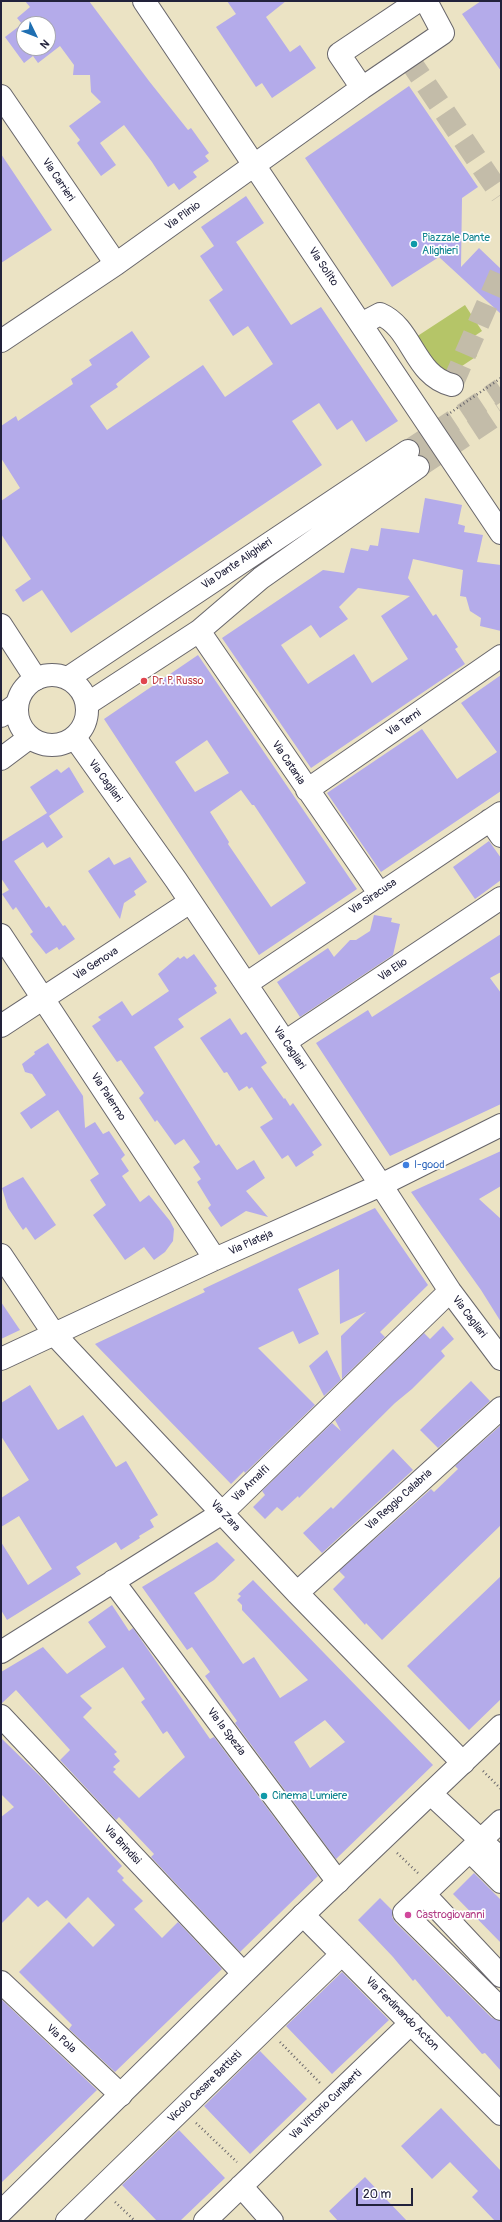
<!DOCTYPE html>
<html>
<head>
<meta charset="utf-8">
<style>
  body { margin:0 }
  #map { position:relative; width:502px; height:2222px; overflow:hidden; background:#ebe3c4; font-family:Pangolin,sans-serif }
  canvas { display:block }
  .frame { position:absolute; inset:0; border:2px solid #22223b; pointer-events:none }
  .north { position:absolute; left:16px; top:16px; width:40px; height:40px; box-sizing:border-box; background:#fff; border:1px solid #a7a7b1; border-radius:50%; rotate:133deg; font-size:11px; font-weight:700; line-height:16px; text-align:center; color:#22223b }
  .north::after { content:''; display:block; margin:auto; width:14px; height:18px; background:#1f6fb2; clip-path:polygon(50% 0,100% 100%,50% 72%,0 100%) }
  .scale { position:absolute; left:356px; top:2188px; width:57px; height:18px; box-sizing:border-box; border:2px solid #22223b; border-top:0; padding-left:5px; font-size:12px; line-height:14px; white-space:nowrap; color:#22223b; -webkit-text-stroke:3px #fff; paint-order:stroke }
</style>
</head>
<body>
<div id="map">
<canvas width="502" height="2222"></canvas>
<div class="frame"></div>
<div class="north">N</div>
<div class="scale">20 m</div>
</div>
<script>
const ctx = document.querySelector('canvas').getContext('2d');
ctx.lineJoin = 'round';
function fill(path, color) { ctx.fillStyle = color; ctx.fill(path, 'evenodd'); }
function stroke(path, color, width, dash) { ctx.strokeStyle = color; ctx.lineWidth = width; ctx.lineCap = dash ? 'butt' : 'round'; ctx.setLineDash(dash || []); ctx.stroke(path); }
function label(font, color, halo, rows, align = 'center') {
  ctx.font = font + ' Pangolin,sans-serif'; ctx.lineWidth = 3.5; ctx.setLineDash([]); ctx.textBaseline = 'middle'; ctx.strokeStyle = halo; ctx.fillStyle = color; for (const [text, x, y, turn = 0] of rows) {
    ctx.save(); ctx.translate(x, y); ctx.rotate((+turn || 0) * Math.PI / 180); ctx.textAlign = isNaN(turn) ? turn : align; if (halo) ctx.strokeText(text, 0, 0); ctx.fillText(text, 0, 0); ctx.restore();
  }
}
fill(new Path2D(`
  M465,305L482,331L467,341L477,356L450,374L442,373L416,337Z`), '#b5c568');
fill(new Path2D(`
  M25,1H89L149,81L188,130L191,128L209,153L205,156L209,161L193,172L197,177L179,190L174,183L168,187L152,162L124,125L100,143L116,165L101,176L77,143L80,140L69,126L101,102L91,92L90,75H73L74,65L60,46L38,63L33,56L24,63L5,37L22,24L17,18L30,7ZM24,24H48V48H24Z
  M227,1H286L266,17L290,52L300,45L316,68L272,98L262,83L256,87L216,27L236,14Z
  M481,1H501V71L462,14Z
  M409,86L478,187L462,198L461,267L479,248L501,269V314L439,257L392,287L305,158Z
  M1,154L52,230L1,263Z
  M246,196L264,223L236,242L291,325L321,307L398,421L366,442L352,420L337,430L319,403L292,421L322,465L71,633L42,590L23,602L15,590L31,579L1,534V501L20,488L1,458V426L16,416L18,421L73,384L71,379L92,365L89,360L132,331L150,357L116,384L118,387L90,406L107,430L203,365L225,397L273,364L248,326L233,336L209,300L223,290L200,256L214,246L201,227Z
  M425,498L462,505L458,524L465,526L464,532L483,535L477,562L501,565V631L480,626L481,618L470,611L466,597L460,596L463,570L413,559L408,578L433,616L436,614L458,647L455,649L465,664L311,768L222,638L323,570L344,573L351,548L368,551L370,545L378,546L381,528L419,533ZM358,588L410,596L381,616L408,659L372,683L354,654L308,684L281,645L311,625L320,638L348,619L339,607Z
  M198,655L357,889L259,955L104,719ZM207,740L229,773L195,792L175,762ZM241,790L252,805H254L306,883L271,907L228,844L229,842L210,812Z
  M501,675V791L381,872L327,793L422,729L457,779L497,752L461,703Z
  M69,767L84,792L49,816L30,787L57,769L61,773Z
  M47,813L63,837L47,848L43,842L14,861L46,908L49,906L63,926L65,925L75,939L59,950L57,947L46,954L30,934L33,932L16,907L13,910L2,894L9,890L1,878V842Z
  M489,841L501,858V880L475,899L453,867Z
  M109,857L114,865L130,857L147,882L134,891L136,895L124,903L120,919L88,871Z
  M374,915L392,918L391,922L400,924L393,955L300,1017L277,982L328,948L334,957L350,940H356L370,931Z
  M501,934V972L490,978L501,993V1104L390,1156L316,1043L368,1010L372,1017Z
  M194,954L217,986L214,988L217,993L178,1019L184,1027L154,1047L216,1146L219,1144L237,1170L254,1160L265,1178L246,1191L268,1217L246,1211L221,1227L208,1208L211,1205L197,1182L201,1179L193,1167L200,1162L184,1139L175,1145L157,1120L155,1122L139,1098L144,1093L121,1060L117,1062L92,1026L101,1020L98,1017L122,1001L132,1016L169,991L158,974L178,957L180,959L184,956L187,959Z
  M230,1018L241,1035L246,1032L267,1063L261,1067L284,1099L285,1098L290,1106L293,1103L322,1145L312,1152L314,1155L296,1167L288,1155L282,1159L260,1127L273,1119L252,1087L249,1089L247,1086L239,1091L227,1072L224,1073L200,1038Z
  M48,1043L83,1096L85,1128L95,1122L103,1134L109,1131L125,1155L121,1159L129,1171L122,1176L140,1202L149,1195L170,1221L174,1229L173,1241L165,1252L154,1260L144,1247L125,1260L93,1215L106,1205L90,1180L99,1174L58,1110L31,1129L20,1113L46,1095L32,1074L25,1072L22,1064L35,1054L34,1052Z
  M501,1151V1186L479,1199L501,1219V1322L481,1290L411,1192Z
  M23,1177L56,1225L35,1240L26,1227L23,1230L8,1208L2,1188Z
  M375,1208L428,1285L380,1332L385,1337L342,1379L341,1336L366,1312L340,1324L339,1269L298,1289L319,1334L299,1344L293,1331L258,1348L315,1405L245,1473L244,1471L231,1484L95,1344L205,1292L203,1289Z
  M1,1302L20,1330L1,1339Z
  M443,1326L454,1339L441,1351L445,1356L412,1389L395,1403L299,1498L298,1496L282,1511L277,1507L265,1519L253,1507L265,1495L262,1491L332,1423L341,1431L335,1420L424,1333L430,1339Z
  M327,1350L341,1380L324,1396L309,1366Z
  M471,1381L490,1401L438,1448L420,1430Z
  M30,1385L58,1430L83,1415L116,1467L126,1461L158,1515L150,1520L154,1527L139,1536L140,1538L121,1550L116,1542L76,1567L81,1574L7,1620L1,1610V1542L28,1585L52,1569L19,1516L1,1527V1498L29,1480L1,1436V1403Z
  M501,1425V1525L382,1640L366,1623L365,1625L333,1589L345,1577L339,1571L431,1489L434,1492L458,1469L455,1466Z
  M393,1449L413,1470L322,1553L303,1533L331,1507L333,1509Z
  M217,1542L235,1560L214,1580L194,1593L243,1664L254,1657L280,1698L308,1680L242,1610V1605L237,1600L241,1596L238,1594L253,1580L433,1765L336,1859L235,1723L237,1721L205,1676L210,1672L192,1647L187,1650L142,1587ZM325,1720L345,1742L310,1768L294,1742Z
  M501,1576V1699L469,1730L407,1666Z
  M112,1605L129,1631L133,1628L210,1739L214,1737L318,1876L240,1952L151,1857L154,1854L119,1817L116,1820L60,1760L70,1750L16,1690L1,1704V1672L43,1647L67,1674L106,1647L88,1622ZM123,1667L145,1699L141,1702L149,1713L163,1734L167,1731L185,1757L139,1798L113,1772L116,1769L113,1767L120,1761L114,1754L117,1752L83,1717L92,1708L80,1696Z
  M1,1738L42,1778L122,1866L117,1871L124,1878L122,1880L143,1901L134,1909L162,1938L178,1922L222,1969L115,2072L69,2029L72,2025L19,1972L69,1922L93,1947L115,1925L88,1897L66,1919L47,1900L38,1907L28,1897L1,1924V1817L14,1807L1,1794Z
  M474,1873L501,1900V1943L453,1894Z
  M380,1898L392,1910V1917L395,1922L492,2018L501,2021V2071L485,2053L482,2054L449,2016L447,2017L415,1979L413,1981L393,1957L358,1920Z
  M342,1972L389,2020L332,2074L286,2026Z
  M1,1999L97,2090L1,2183Z
  M260,2051L307,2099L250,2154L204,2106Z
  M441,2108L501,2171V2221H495L472,2197L478,2191L450,2162L432,2179L401,2146Z
  M179,2130L225,2178L180,2221H157L122,2185Z
  M365,2177L407,2221H338L329,2211Z`), '#b4abea');
stroke(new Path2D(`
  M408,58L501,195
  M452,385L501,272
  M408,451L501,389
  M418,467L501,412`), '#c3bca9', 22, [22, 11]);
const minor = new Path2D(`
  M144,1L501,533
  M362,88L443,33L426,1
  M1,96L116,264
  M361,324L380,314C413,328 414,376 452,385
  M1,341L116,264L362,88L339,54L418,1
  M1,625L36,679
  M199,631L379,893
  M68,678L408,451
  M87,704L199,631L261,578L418,467
  M1,716L17,704
  M75,738L176,880L381,1185L450,1291L501,1359
  M1,759L29,738
  M307,790L501,656
  M490,820L501,836
  M1,935L215,1259
  M246,984L501,813
  M1,1026L190,902
  M285,1042L501,898
  M1,1255L54,1334L297,1593L463,1763
  M1,1359L215,1259L381,1185L501,1125
  M113,1581L338,1882
  M297,1593L501,1408
  M1,1652L222,1513L450,1291
  M1,1716L243,1973
  M431,1794L501,1859
  M501,1821L404,1913L501,2009
  M470,1851L501,1882
  M425,1895L501,1976
  M303,1915L501,2114
  M1,1982L121,2095
  M241,2186L272,2221
  M67,2221L342,1954
  M205,2221L411,2023`);
const major = new Path2D(`
  M17 710a35 35 0 1 1 70 0a35 35 0 1 1-70 0Z
  M1,2212L303,1915L501,1726`);
stroke(minor, '#68666b', 24);
stroke(major, '#68666b', 24);
stroke(new Path2D(`
  M447,415L501,378
  M483,1771L501,1789
  M397,1853L418,1873
  M280,2042L320,2083
  M196,2123L237,2162
  M115,2202L135,2221`), '#68666b', 2.5, [1, 3]);
stroke(minor, '#fff', 22);
stroke(major, '#fff', 22);
for (const [x, y, r, color] of [
  [414,244,4,"#0f9aa8"],
  [144,681,4,"#e0444e"],
  [406,1165,4,"#3f7fe0"],
  [264,1796,4,"#0f9aa8"],
  [408,1915,4,"#d1479c"]
]) { const dot = new Path2D(); dot.arc(x, y, r, 0, 2 * Math.PI); ctx.fillStyle = color; ctx.fill(dot); stroke(dot, '#fff', 1.5); }
label('11px', '#22223b', '#fff', [
  ["Via Carrieri",58,180,56],
  ["Via Plinio",183,216,-36],
  ["Via Solìto",323,267,56],
  ["Via Dante Alighieri",237,564,-34],
  ["Via Terni",404,723,-34],
  ["Via Catania",288,763,56],
  ["Via Cagliari",105,781,54],
  ["Via Siracusa",373,897,-34],
  ["Via Genova",96,964,-33],
  ["Via Elio",393,970,-34],
  ["Via Cagliari",289,1048,56],
  ["Via Palermo",108,1097,57],
  ["Via Plateja",251,1243,-24],
  ["Via Cagliari",469,1317,53],
  ["Via Amalfi",251,1484,-44],
  ["Via Reggio Calabria",399,1500,-42],
  ["Via Zara",225,1516,47],
  ["Via la Spezia",226,1732,53],
  ["Via Brindisi",122,1845,47],
  ["Via Ferdinando Acton",402,2014,45],
  ["Via Pola",61,2039,43],
  ["Vicolo Cesare Battisti",205,2087,-44],
  ["Via Vittorio Cuniberti",326,2105,-44]
]);
label('11px', '#0d838f', '#fff', [
  ["Piazzale Dante",422,238],
  ["Alighieri",422,251],
  ["Cinema Lumiere",272,1796]
], 'left');
label('11px', '#be3a42', '#fff', [
  ["Dr. P. Russo",152,681]
], 'left');
label('11px', '#366cbe', '#fff', [
  ["I-good",414,1165]
], 'left');
label('11px', '#b23c85', '#fff', [
  ["Castrogiovanni",416,1915]
], 'left');
</script>
</body>
</html>
